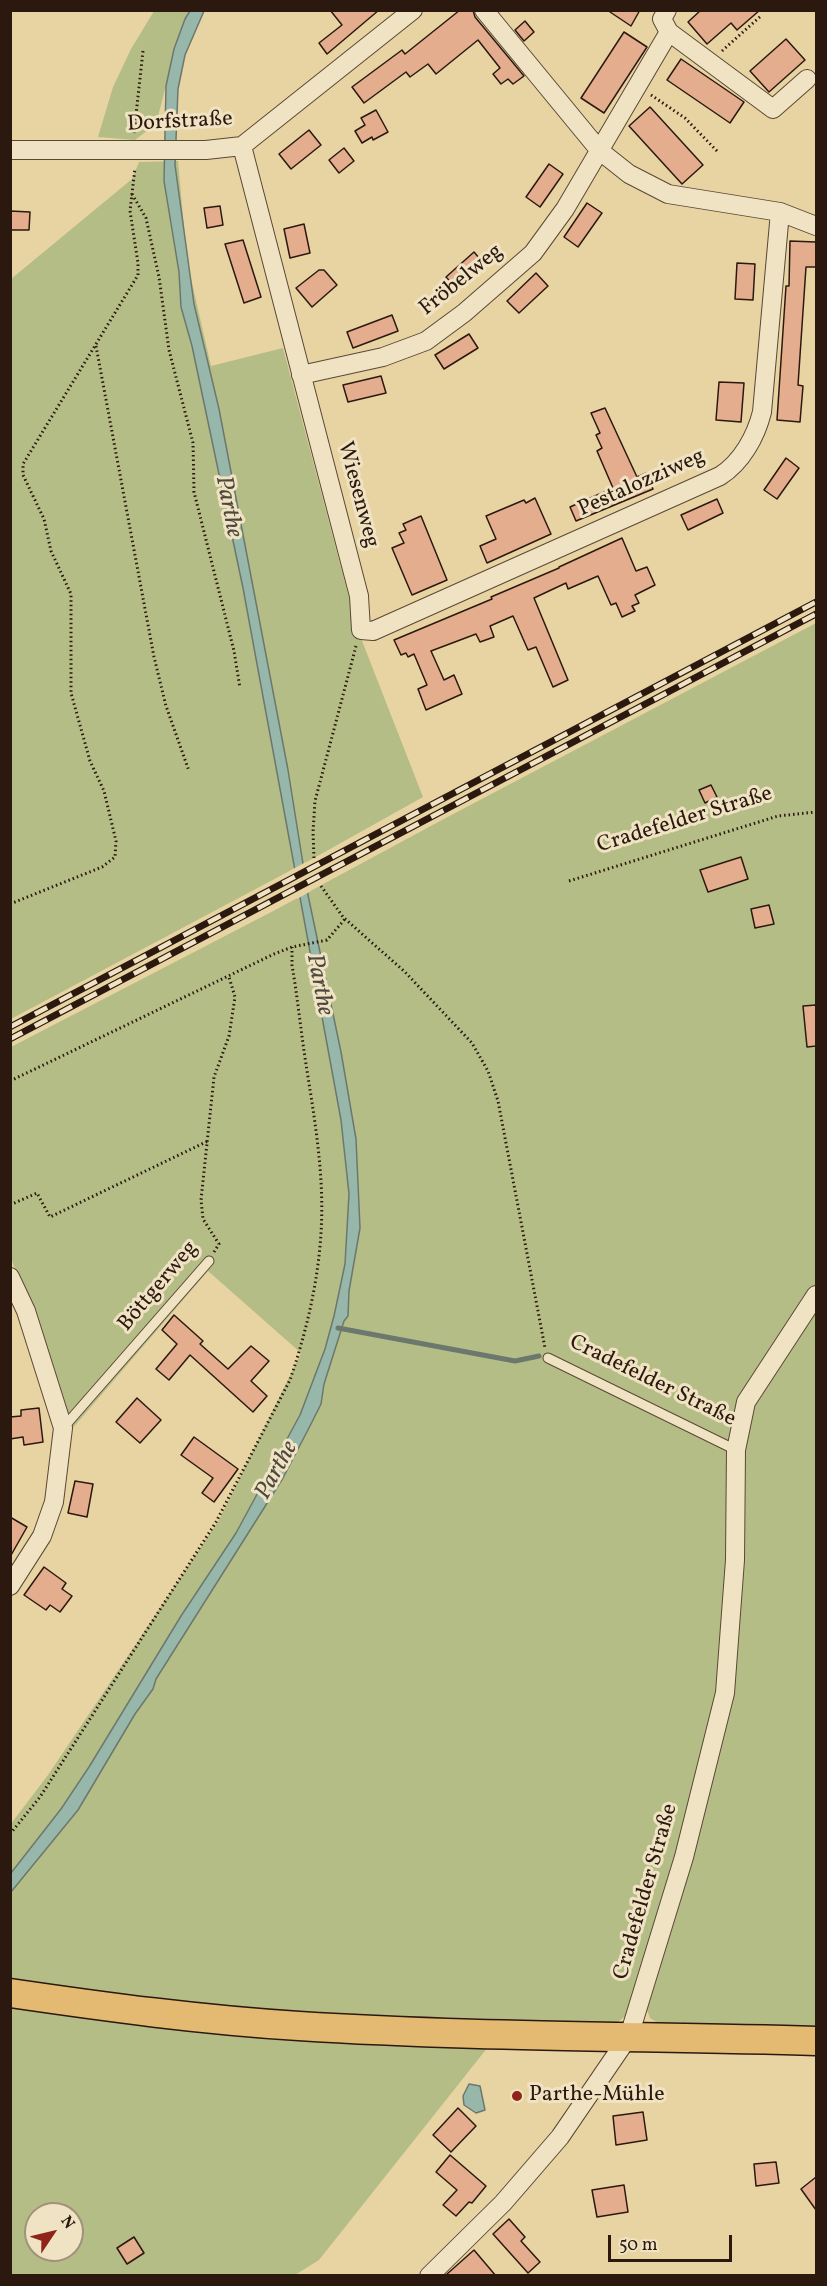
<!DOCTYPE html>
<html>
<head>
<meta charset="utf-8">
<style>
  body { margin:0 }
  #map { position:relative; width:827px; height:2286px; overflow:hidden; background:#e8d4a3; font-family:Vollkorn,serif }
  canvas { display:block }
  .frame { position:absolute; inset:0; border:12px solid #2b1910; pointer-events:none }
  .north { position:absolute; left:24px; top:2202px; width:60px; height:60px; box-sizing:border-box; background:#f0e3c3; border:2px solid #a1927b; border-radius:50%; rotate:55deg; font-size:16px; font-weight:700; line-height:24px; text-align:center; color:#2b1910 }
  .north::after { content:''; display:block; margin:auto; width:21px; height:27px; background:#8f2418; clip-path:polygon(50% 0,100% 100%,50% 72%,0 100%) }
  .scale { position:absolute; left:608px; top:2235px; width:124px; height:27px; box-sizing:border-box; border:3px solid #2b1910; border-top:0; padding-left:8px; font-size:18px; line-height:21px; white-space:nowrap; color:#2b1910; -webkit-text-stroke:4px #f0e3c3; paint-order:stroke }
</style>
</head>
<body>
<div id="map">
<canvas width="827" height="2286"></canvas>
<div class="frame"></div>
<div class="north">N</div>
<div class="scale">50 m</div>
</div>
<script>
const ctx = document.querySelector('canvas').getContext('2d');
ctx.lineJoin = 'round';
function fill(path, color) { ctx.fillStyle = color; ctx.fill(path, 'evenodd'); }
function stroke(path, color, width, dash) { ctx.strokeStyle = color; ctx.lineWidth = width; ctx.lineCap = dash ? 'butt' : 'round'; ctx.setLineDash(dash || []); ctx.stroke(path); }
function label(font, color, halo, rows, align = 'center') {
  ctx.font = font + ' Vollkorn,serif'; ctx.lineWidth = 6; ctx.setLineDash([]); ctx.textBaseline = 'middle'; ctx.strokeStyle = halo; ctx.fillStyle = color; for (const [text, x, y, turn = 0] of rows) {
    ctx.save(); ctx.translate(x, y); ctx.rotate((+turn || 0) * Math.PI / 180); ctx.textAlign = isNaN(turn) ? turn : align; if (halo) ctx.strokeText(text, 0, 0); ctx.fillText(text, 0, 0); ctx.restore();
  }
}
fill(new Path2D(`
  M154,11H193L175,51L156,124L135,140L98,137L113,87L131,49Z
  M178,161L187,261L211,366L283,348L357,628L423,797L314,858L11,1019V279L132,179L139,162Z
  M816,623V2028L661,2025L650,2018L647,2010L683,1863L627,2015L615,2024L246,2010L182,2005L11,1980L10,1825L48,1775L219,1520L301,1353L208,1271L72,1429L11,1258V1047L277,909L440,821Z
  M10,2006L167,2028L276,2038L488,2047L319,2260L295,2275H11ZM36,2214H72V2250H36Z`), '#b5bd86');
const water = new Path2D(`
  M190,11H204L185,55L178,89L175,165L194,304L219,409L288,770L308,895L341,1052L356,1139L360,1228L349,1291L348,1316L344,1321L324,1384L321,1404L311,1424L283,1478L156,1679L153,1689L135,1714L78,1810L11,1892V1873L61,1809L89,1767L181,1616L236,1533L300,1415L325,1349L334,1316L345,1264L349,1194L341,1120L243,588L192,346L181,307L179,272L164,181L166,86L174,49L185,19Z
  M469,2084L480,2086L485,2110L476,2113L464,2105L463,2096Z`);
fill(water, '#98b7ab');
stroke(water, '#6c786d', 1.5);
fill(new Path2D(`
  M306,862L311,891L297,899L291,870Z`), '#e8d4a3');
stroke(new Path2D(`
  M338,1328L515,1361L539,1356`), '#6c786d', 5);
const building = new Path2D(`
  M330,10H379L327,54L319,43L342,25Z
  M460,10H473L475,17L524,76L513,84L508,79L501,84L493,74L500,68L478,40L436,74L428,64L410,77L406,72L364,103L352,87L402,50L405,54Z
  M607,10H640L631,26Z
  M701,10H760L737,30L731,23L707,44L688,22Z
  M525,21L534,32L524,41L515,30Z
  M624,32L647,47L604,113L581,98Z
  M786,39L805,60L769,92L750,71Z
  M681,59L744,102L730,123L667,80Z
  M650,107L703,165L682,184L629,126Z
  M376,110L388,132L373,140L372,137L362,143L355,131L365,125L361,118Z
  M309,130L321,145L291,169L279,154Z
  M344,148L354,161L339,173L329,160Z
  M549,164L563,174L540,207L526,197Z
  M587,203L602,213L578,247L564,237Z
  M220,206L223,225L207,228L204,208Z
  M10,211L30,212L29,230H10Z
  M304,224L310,253L290,258L284,229Z
  M243,240L261,297L244,303L225,244Z
  M790,241L816,242V267H806L798,385L803,386L800,422L777,420L786,286H789Z
  M474,252L485,265L457,289L446,277Z
  M737,263L755,264L753,300L735,299Z
  M319,270H324L337,285L312,307L296,288Z
  M536,273L548,286L519,313L507,301Z
  M392,315L398,331L353,348L347,332Z
  M469,334L478,348L444,369L435,355Z
  M381,376L386,393L348,402L343,385Z
  M719,382L744,383L741,422L716,420Z
  M605,408L637,477L646,473L653,489L576,521L570,507L613,488L597,451L602,448L596,435L600,433L591,413Z
  M786,458L799,468L777,499L764,490Z
  M535,498L551,534L487,563L480,546L496,539L486,516L524,500L526,503Z
  M717,499L723,513L688,530L681,515Z
  M421,516L447,580L412,595L392,548L404,543L399,533L406,530L403,524Z
  M622,538L636,571L647,567L655,585L635,595L639,603L632,606L635,611L622,617L616,603L611,605L598,576L568,589L566,583L534,598L568,680L553,687L536,647L528,650L513,616L490,626L494,637L480,642L476,634L431,651L444,680L454,675L462,694L426,710L418,689L427,685L414,654L408,657L406,653L401,655L394,640L492,599L491,597L559,568V567Z
  M711,785L717,797L705,803L699,790Z
  M741,857L748,879L708,892L700,870Z
  M769,905L774,924L755,928L751,909Z
  M816,1005V1046L807,1047L803,1006Z
  M174,1315L203,1341L200,1344L228,1369L251,1346L269,1361L251,1381L267,1396L253,1412L190,1355L169,1380L156,1369L177,1344L162,1330Z
  M137,1398L161,1420L140,1443L116,1422Z
  M39,1408L43,1442L24,1445L23,1437L10,1439V1417L21,1416V1410Z
  M194,1437L238,1469L214,1502L202,1493L213,1478L181,1455Z
  M75,1481L93,1484L87,1517L68,1513Z
  M10,1517L27,1527L10,1557Z
  M44,1567L66,1583L62,1589L72,1596L60,1612L50,1605L46,1610L24,1595Z
  M458,2108L476,2126L451,2152L433,2135Z
  M643,2112L647,2140L616,2145L613,2116Z
  M450,2155L486,2186L472,2203L469,2202L456,2216L443,2205L457,2190L436,2172Z
  M776,2162L779,2183L756,2186L754,2164Z
  M816,2177V2210L801,2189Z
  M624,2185L628,2212L597,2217L592,2190Z
  M509,2219L525,2237L521,2241L540,2262L528,2273L493,2234Z
  M134,2237L144,2253L127,2264L117,2248Z
  M474,2250L496,2276H446L447,2274Z`);
fill(building, '#e4ad8d');
stroke(building, '#2b1910', 1.5);
const service = new Path2D(`
  M548,1358L736,1450
  M63,1428L209,1261`);
const minor = new Path2D(`
  M484,10L600,151L629,174L668,194L780,212L816,226
  M667,10L662,19L669,32L773,109L807,79
  M242,146L359,596L361,630L373,631L720,476C742,462 756,436 762,412L780,212
  M10,150H206L242,146L413,10
  M301,375L383,357L426,341L464,313L533,253L565,209L669,32
  M10,1277L26,1311L63,1428L54,1502L42,1536L10,1586
  M429,2276L503,2203L560,2137L629,2036L684,1857L725,1693L735,1560L736,1450L746,1402L816,1295`);
const primary = new Path2D(`
  M10,1993C106,2007 202,2020 299,2026C471,2037 644,2036 816,2041`);
stroke(service, '#5a4835', 11);
stroke(minor, '#5a4835', 20);
stroke(primary, '#2b1910', 31);
stroke(new Path2D(`
  M722,51L762,15
  M651,95L685,118L717,151
  M134,133L143,51
  M132,194L146,218L159,277L169,350L193,443L194,492L234,651L240,688
  M96,346L154,657L166,706L189,771
  M314,858L313,832L315,801L356,646
  M569,881L778,816L816,812
  M321,886L343,917L405,972L472,1043L488,1071L498,1101L545,1348
  M10,904L102,867L115,857L116,841L104,791L90,761L71,693V594L51,551L44,519L23,475V464L138,275V263L130,211L135,168
  M10,1081L274,954L292,947L327,940L345,919
  M10,1205L37,1193L50,1217L208,1141
  M214,1252L219,1244L203,1219L201,1200L214,1077L229,1036L235,997L229,977
  M10,1834L40,1797L216,1522L290,1380C306,1333 318,1283 321,1233C325,1172 313,1111 304,1051C300,1023 297,994 292,965V947`), '#2b1910', 3, [1.5, 3]);
stroke(service, '#f0e3c3', 9);
stroke(minor, '#f0e3c3', 18);
stroke(primary, '#e4ba72', 28);
const rail = new Path2D(`
  M10,1027L816,602
  M10,1039L816,614`);
stroke(rail, '#2b1910', 7);
stroke(rail, '#f0e3c3', 4.5, [14]);
for (const [x, y, r, color] of [
  [517,2096,6,"#8f2418"]
]) { const dot = new Path2D(); dot.arc(x, y, r, 0, 2 * Math.PI); ctx.fillStyle = color; ctx.fill(dot); stroke(dot, '#f0e3c3', 2); }
label('22px', '#2b1910', '#f0e3c3', [
  ["Dorfstraße",180,123,-3],
  ["Fröbelweg",462,281,-39],
  ["Pestalozziweg",642,484,-24],
  ["Wiesenweg",357,495,75],
  ["Cradefelder Straße",685,821,-17],
  ["Böttgerweg",159,1287,-50],
  ["Cradefelder Straße",652,1382,26],
  ["Cradefelder Straße",647,1892,-74]
]);
label('22px', '#2b1910', '#f0e3c3', [
  ["Parthe-Mühle",529,2096]
], 'left');
label('italic 24px', '#4c483e', '#f0e3c3', [
  ["Parthe",227,507,79],
  ["Parthe",318,985,79],
  ["Parthe",278,1471,-61]
]);
</script>
</body>
</html>
